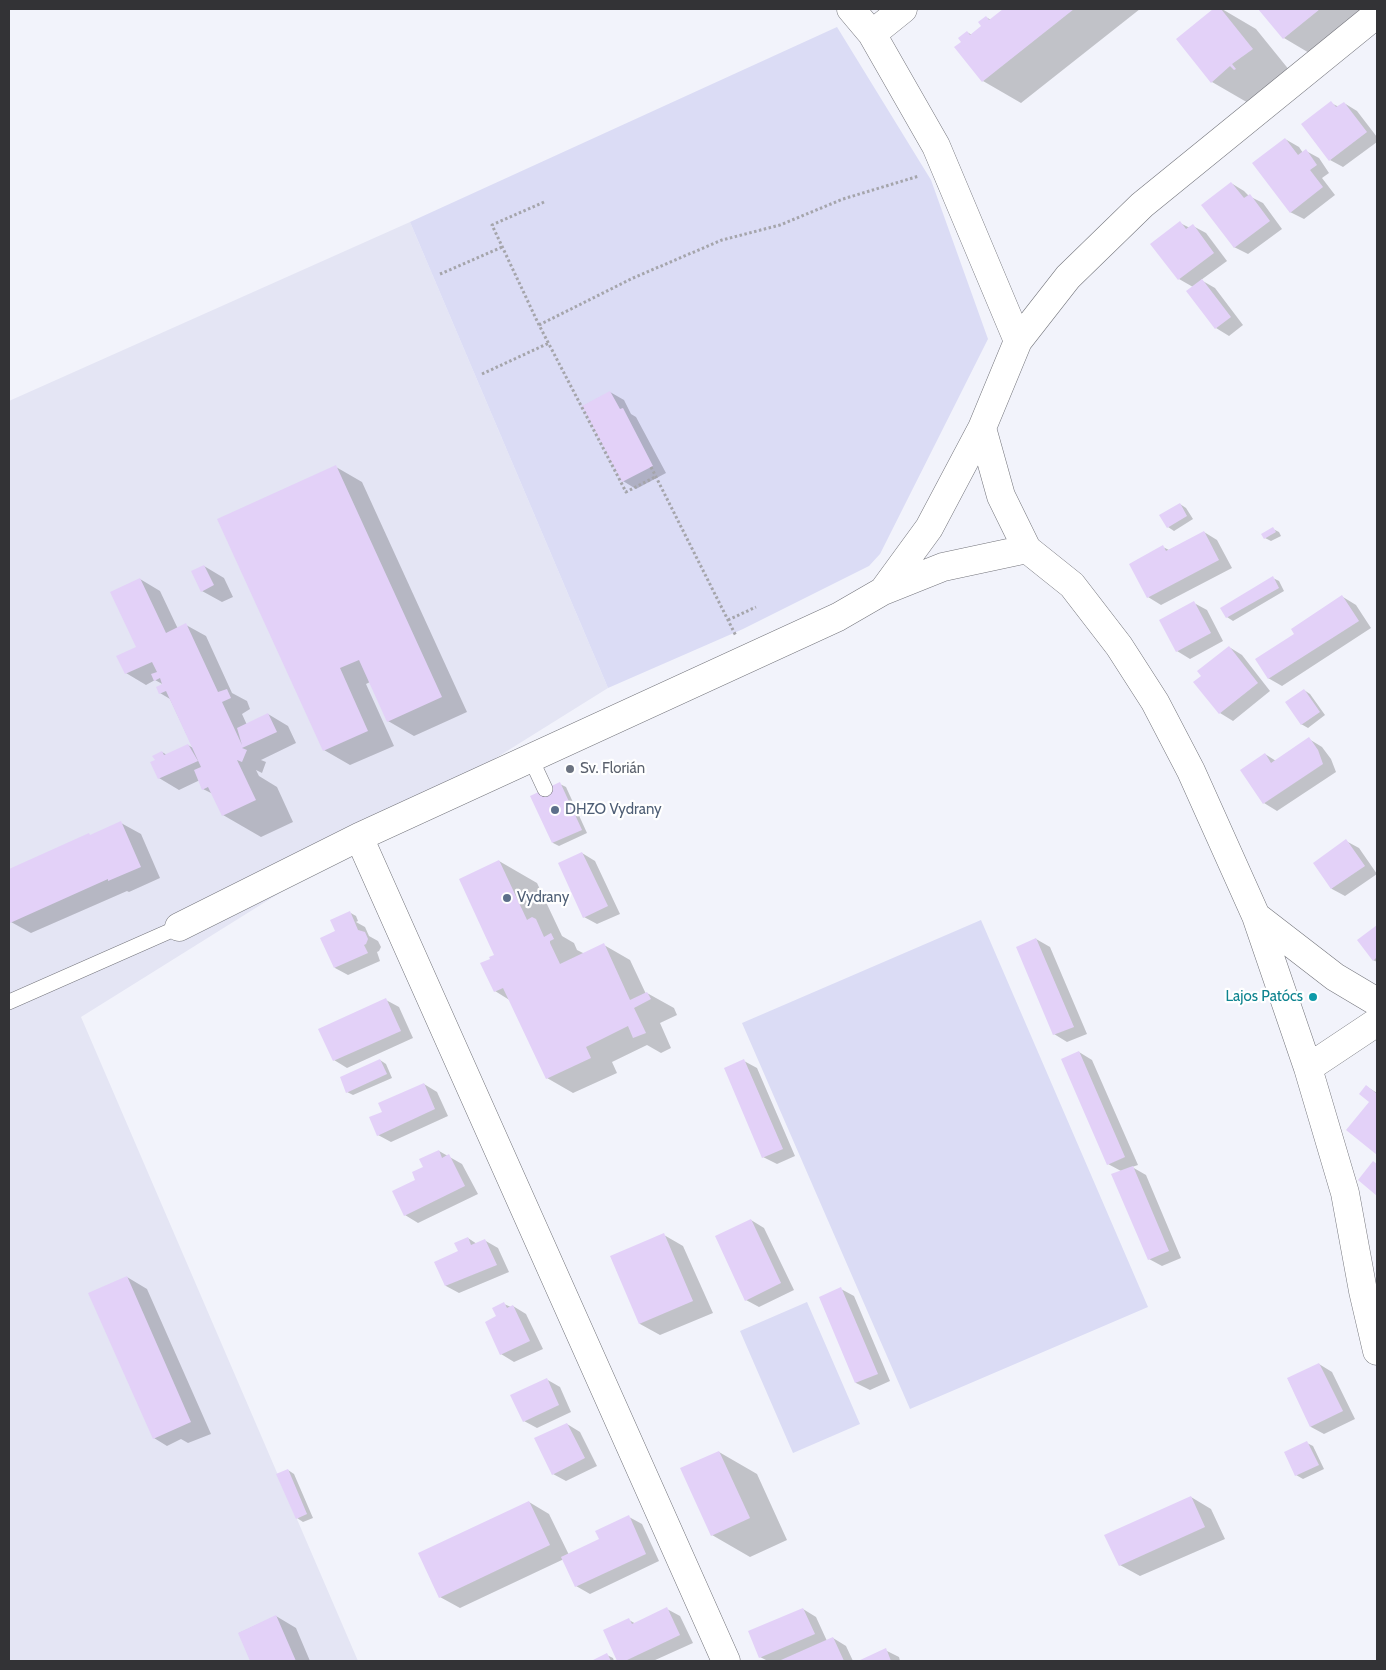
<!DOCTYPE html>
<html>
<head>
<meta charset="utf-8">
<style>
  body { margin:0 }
  #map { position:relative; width:1386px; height:1670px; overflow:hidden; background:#f2f3fb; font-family:Cabin,sans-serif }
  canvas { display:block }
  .frame { position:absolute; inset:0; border:10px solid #333336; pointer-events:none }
</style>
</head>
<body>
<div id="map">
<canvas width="1386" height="1670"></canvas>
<div class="frame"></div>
</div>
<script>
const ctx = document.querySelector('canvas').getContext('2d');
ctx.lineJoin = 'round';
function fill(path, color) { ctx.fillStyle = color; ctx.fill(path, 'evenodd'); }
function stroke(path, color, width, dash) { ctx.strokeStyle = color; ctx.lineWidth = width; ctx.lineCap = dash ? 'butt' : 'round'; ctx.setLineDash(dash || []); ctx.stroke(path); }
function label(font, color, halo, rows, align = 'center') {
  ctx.font = font + ' Cabin,sans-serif'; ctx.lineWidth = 4.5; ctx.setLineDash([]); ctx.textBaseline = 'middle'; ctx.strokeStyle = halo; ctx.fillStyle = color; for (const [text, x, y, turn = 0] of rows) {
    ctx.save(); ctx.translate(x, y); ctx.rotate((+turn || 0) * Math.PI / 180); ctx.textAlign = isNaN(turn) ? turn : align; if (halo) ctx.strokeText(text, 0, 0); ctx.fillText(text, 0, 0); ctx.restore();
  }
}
fill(new Path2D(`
  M410,222L608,688L81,1017L358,1661H9V401Z`), '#e4e5f4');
fill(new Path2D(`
  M837,27L931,180L988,339L880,554L869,566L743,629L608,688L410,222Z
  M981,920L1148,1307L910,1409L742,1023Z
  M807,1302L860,1424L793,1453L740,1331Z`), '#dbdcf5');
fill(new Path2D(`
  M1005,9H1140L1021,103L983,81L963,42L967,32L972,35L983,26L986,17L991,20Z
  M1215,9H1222L1256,29L1290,71L1250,104L1212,82L1178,39Z
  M1260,9H1365L1321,60L1284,38Z
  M1331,103L1339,107L1344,103L1357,111L1377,137V142L1343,167L1330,160Z
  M1285,139L1299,147L1303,153L1306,151L1319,158L1329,173L1322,178L1335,195L1304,219L1290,212Z
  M1231,183L1244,191L1249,196L1263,203L1282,229L1248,254L1234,247Z
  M1180,223L1190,228L1193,226L1206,233L1227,261L1201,280L1215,288L1243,325L1229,336L1216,328L1193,287L1179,279Z
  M610,392L624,400L631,414L636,417L666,473L636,489L623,481L583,406Z
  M336,467L362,482L467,712L414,736L388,721L370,682L366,684L394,746L350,765L324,750Z
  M1180,504L1186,508L1193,519L1174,531L1168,527Z
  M1273,529L1279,532L1281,536L1271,541L1265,538Z
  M1204,532L1217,540L1232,568L1161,605L1148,597L1163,547L1169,550Z
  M204,566L224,578L233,597L222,602L202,591Z
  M1273,578L1279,581L1284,591L1233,621L1227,617Z
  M140,579L160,591L178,629L186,625L206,636L232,693L247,701L250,709L242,714L247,725L268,714L288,726L296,743L261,760L266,762L262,773L256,770L259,776L277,787L293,822L261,837L223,815L213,794L203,789L200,780L179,790L159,778L156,760L162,752L167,755L188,745L193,748L170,699L160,693L164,685L155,680L146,685L126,673L137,647Z
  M1343,597L1356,605L1371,628L1282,686L1268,678Z
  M1194,603L1207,610L1223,641L1190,659L1177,651Z
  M1229,647L1242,655L1270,691L1233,721L1220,713Z
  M1304,690L1310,694L1325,715L1308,728L1301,724Z
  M1309,739L1322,747L1331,759L1336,772L1277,811L1264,803L1265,754L1276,761Z
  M560,784L566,787L587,833L559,846L553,843L532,797Z
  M121,823L141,834L160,878L129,892L127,891L31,933L11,922L9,916V870L89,835L91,836Z
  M1346,841L1359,848L1377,874L1345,896L1332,889L1314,863Z
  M582,853L595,861L620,914L597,924L584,917Z
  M499,861L537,883L562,936L574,943L577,950L585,954L604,945L630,960L646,994L647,993L674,1008L677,1015L660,1023L671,1048L661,1053L647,1045L612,1062L617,1073L573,1093L547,1078L511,1001L495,991Z
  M349,912L356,916L358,921L356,922L365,927L369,936L378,941L381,947L379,951L377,952L380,961L348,975L335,968L336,931Z
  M1377,926V962L1373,960L1359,940Z
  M1036,939L1050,947L1087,1034L1067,1042L1054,1034Z
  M386,1000L399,1007L413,1038L347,1068L334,1060Z
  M1079,1052L1092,1060L1138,1165L1132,1167L1146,1175L1181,1258L1162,1266L1149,1259L1121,1171L1108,1164Z
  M380,1060L386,1064L392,1078L353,1095L347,1092Z
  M744,1061L757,1068L795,1156L777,1164L763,1157Z
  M424,1084L437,1092L448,1116L391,1142L378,1135L384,1112Z
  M1366,1086L1377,1093V1154L1348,1130L1371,1102Z
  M439,1151L462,1164L478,1194L418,1223L405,1215L417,1181L424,1168Z
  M751,1220L764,1228L794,1290L759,1307L746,1300Z
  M664,1235L683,1246L713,1313L660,1335L640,1324L611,1257Z
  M468,1238L477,1244L484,1240L498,1248L509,1272L459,1293L446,1286L435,1263L460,1252Z
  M127,1277L147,1289L211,1434L188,1443L181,1439L167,1446L154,1438Z
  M841,1289L854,1296L890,1381L870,1390L856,1383L820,1298Z
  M504,1304L511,1307L513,1306L526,1314L543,1349L514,1362L501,1354L498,1317Z
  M1319,1364L1332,1372L1355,1419L1324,1434L1311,1427L1288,1379Z
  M546,1379L560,1387L571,1412L537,1428L524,1421Z
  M567,1424L580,1432L597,1466L566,1481L553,1474Z
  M1307,1443L1313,1446L1324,1469L1303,1479L1296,1475L1285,1453Z
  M719,1452L757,1474L787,1540L750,1557L712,1535Z
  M288,1470L294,1474L313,1518L303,1522L297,1518Z
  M1191,1497L1211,1509L1225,1539L1140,1576L1120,1565Z
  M529,1502L549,1514L569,1555L600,1540L629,1517L642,1524L659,1561L590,1594L576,1586L564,1559L460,1608L440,1597Z
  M667,1609L680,1616L693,1643L653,1661H619L604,1631L629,1620L636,1624Z
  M803,1609L816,1617L827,1641L833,1638L846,1646L853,1661H768L760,1657Z
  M276,1616L296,1628L310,1661H251L239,1633Z
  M885,1650L899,1657L900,1661H860Z
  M607,1655L613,1658L614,1661H594Z`), '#0003');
fill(new Path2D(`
  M1003,9H1074L982,82L954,47L961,42L958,38L967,31L970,35L981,26L978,22L986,16L989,20Z
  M1213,9H1221L1253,49L1232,64L1236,69L1234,70L1230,66L1211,83L1176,39Z
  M1258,9H1320L1283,39Z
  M1331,101L1336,107L1344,102L1367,132L1329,161L1301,124Z
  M1285,138L1298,155L1306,149L1317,165L1310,170L1323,187L1290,213L1252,163Z
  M1231,182L1244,198L1250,194L1270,221L1234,248L1201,205Z
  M1180,221L1186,229L1193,224L1214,253L1178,280L1150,244Z
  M1202,279L1231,317L1215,329L1186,291Z
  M610,391L620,409L623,408L653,466L622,482L582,406Z
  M336,465L442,697L387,722L359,660L340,668L368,731L323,751L217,519Z
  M1180,503L1187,516L1167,528L1159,515Z
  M1273,527L1276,532L1264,539L1261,534Z
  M1204,531L1219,560L1147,598L1129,564L1163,545L1166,551Z
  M204,565L214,585L201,592L191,571Z
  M1273,576L1279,588L1226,618L1220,608Z
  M140,578L166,633L186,623L218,692L227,689L231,698L222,702L242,745L237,728L268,713L277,732L242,748L247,750L242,762L237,760L256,800L222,816L208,787L202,790L194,770L201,767L166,691L159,694L156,687L162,684L160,678L154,681L151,674L157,672L152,662L125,674L116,656L136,647L110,592Z
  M1342,595L1359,621L1268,679L1255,659L1294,634L1291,629Z
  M1194,601L1211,633L1176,652L1159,620Z
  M1229,646L1258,683L1219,714L1193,682L1201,676L1197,671Z
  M1304,689L1320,712L1301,725L1285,702Z
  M1309,737L1318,750L1323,764L1263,804L1240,770L1265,753L1271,763Z
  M188,744L198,761L158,779L150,762L155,760L152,756L162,751L164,755Z
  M560,782L582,830L552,843L530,796Z
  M121,821L141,867L108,881V879L10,923L9,919V869L89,833L90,835Z
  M1346,839L1365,866L1331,889L1313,863Z
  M582,852L608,906L583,918L558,863Z
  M499,860L527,920L532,917L536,919L544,937L551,933L554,939L550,941V943L560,964L604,943L630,1000L647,992L651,999L634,1008L646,1033L633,1038L628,1026L586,1047L591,1058L546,1079L503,988L494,992L480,963L490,959L489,957L494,955L459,879Z
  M350,911L358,930L365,932L368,939L366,944L364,945L368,953L334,968L320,938L335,931L330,920Z
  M1377,925V957L1373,961L1357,940Z
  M1036,938L1074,1027L1053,1035L1016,947Z
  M386,998L401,1031L333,1061L318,1029Z
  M1079,1051L1125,1157L1107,1165L1061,1059Z
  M380,1059L387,1074L346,1093L340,1077Z
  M744,1059L783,1149L762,1158L724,1068Z
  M424,1083L435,1109L377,1136L369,1117L382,1112L378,1103Z
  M1366,1085L1377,1094V1155L1346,1130L1369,1102L1359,1094Z
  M439,1150L442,1158L449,1154L465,1186L404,1216L392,1191L415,1180L412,1172L423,1167L419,1159Z
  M1373,1161L1377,1164V1196L1358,1180Z
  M1133,1166L1169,1251L1148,1260L1111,1174Z
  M751,1219L781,1283L745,1301L715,1236Z
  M664,1233L693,1301L639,1324L610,1256Z
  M468,1237L471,1245L485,1239L497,1265L445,1286L434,1262L458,1251L454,1243Z
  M127,1276L191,1422L153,1439L88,1293Z
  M841,1287L878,1374L855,1383L819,1297Z
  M504,1302L507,1308L513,1305L530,1341L500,1355L485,1322L496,1316L492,1308Z
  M1319,1363L1343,1411L1310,1427L1287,1378Z
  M547,1378L559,1405L523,1422L510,1395Z
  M567,1423L585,1458L552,1475L534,1438Z
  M1307,1441L1319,1465L1295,1476L1284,1452Z
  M719,1451L750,1518L711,1536L680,1468Z
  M288,1469L307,1514L296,1519L276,1474Z
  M1191,1496L1205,1527L1119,1566L1104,1535Z
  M529,1501L550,1545L439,1598L418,1553Z
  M629,1515L646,1554L575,1587L561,1557L599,1539L595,1531Z
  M667,1607L680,1635L625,1661H617L603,1630L629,1618L632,1624Z
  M803,1608L815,1634L759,1658L748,1631Z
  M276,1615L296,1661H250L238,1633Z
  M833,1637L844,1661H782L781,1660Z
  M886,1648L891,1661H858Z
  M607,1653L611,1661H591Z`), '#e3d1f8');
const lane = new Path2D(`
  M531,759L545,789
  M9,1002L179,927`);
const street = new Path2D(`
  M851,9L872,34L936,146L1018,341
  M872,34L903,9
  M982,428L1001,496L1027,549L1072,585L1119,646L1155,702L1191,771L1256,916L1308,1068L1345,1193L1363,1291L1377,1351
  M883,591L943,567L1027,549
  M359,837L726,1661
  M1256,916L1335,977L1377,1002
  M179,927L359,837L838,617L883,591L929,528L982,428L1018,341L1068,277L1142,205L1377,14
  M1308,1068L1377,1022`);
stroke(lane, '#73747b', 16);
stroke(street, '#73747b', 29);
stroke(new Path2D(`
  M544,202L492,225L539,325L626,492L655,477
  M440,274L502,247
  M539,325L633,278L722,240L780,225L843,199L919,176
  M482,374L549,343
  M651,467L736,636
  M728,620L756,607`), '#a5a5ab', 3, [2.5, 2.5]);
stroke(lane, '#fff', 15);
stroke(street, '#fff', 28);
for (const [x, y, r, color] of [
  [570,769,5,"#6b7280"],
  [555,810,5,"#5c6f8a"],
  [507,898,5,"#5c6f8a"],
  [1313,997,5,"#0f9aa8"]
]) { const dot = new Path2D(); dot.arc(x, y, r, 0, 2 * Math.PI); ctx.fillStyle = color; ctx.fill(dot); stroke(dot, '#fff', 2); }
label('15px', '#5b616d', '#fff', [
  ["Sv. Florián",580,769]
], 'left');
label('15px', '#4e5e75', '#fff', [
  ["DHZO Vydrany",565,810],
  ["Vydrany",517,898]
], 'left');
label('15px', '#0d838f', '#fff', [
  ["Lajos Patócs",1303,997]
], 'right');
</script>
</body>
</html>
